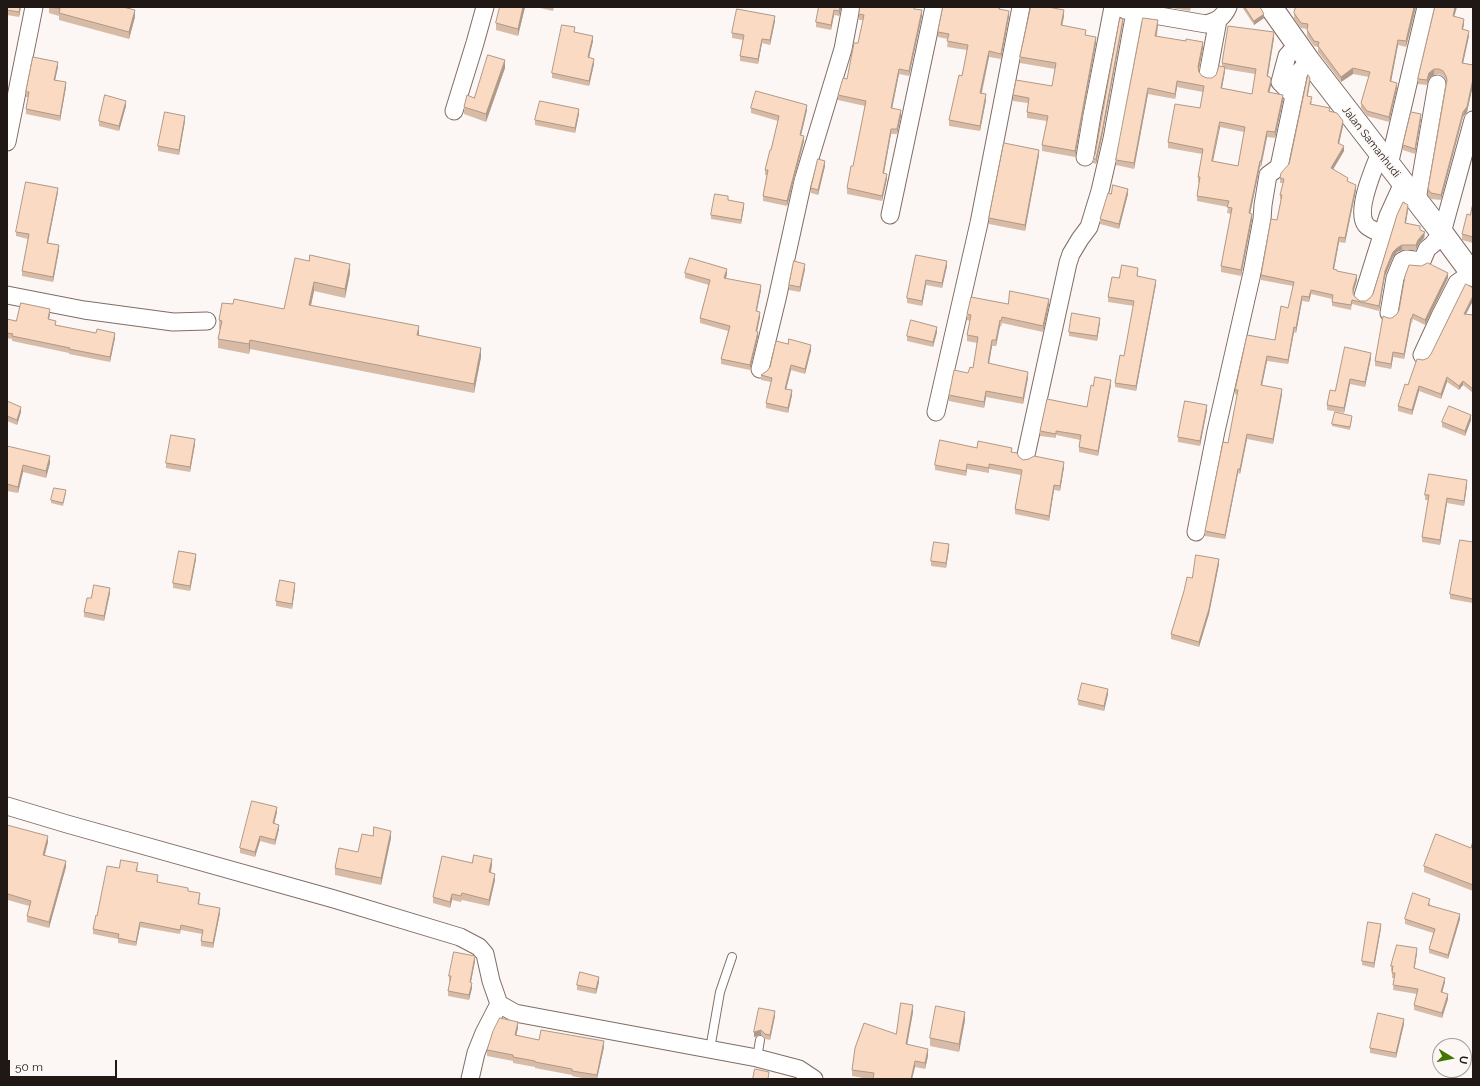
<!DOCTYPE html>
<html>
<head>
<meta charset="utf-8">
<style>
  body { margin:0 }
  #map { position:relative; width:1480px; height:1086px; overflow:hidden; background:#fcf7f5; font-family:Raleway,sans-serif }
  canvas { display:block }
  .frame { position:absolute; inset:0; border:8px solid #1f1814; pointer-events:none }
  .north { position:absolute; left:1432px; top:1038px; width:40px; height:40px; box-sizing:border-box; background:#fcf7f5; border:1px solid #a49e9b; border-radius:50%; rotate:100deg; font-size:11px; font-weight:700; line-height:16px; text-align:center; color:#1f1814 }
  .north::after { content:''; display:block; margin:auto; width:14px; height:18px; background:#417602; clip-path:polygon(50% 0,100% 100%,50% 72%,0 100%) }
  .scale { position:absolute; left:8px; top:1060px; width:109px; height:18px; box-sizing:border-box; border:2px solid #1f1814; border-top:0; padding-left:5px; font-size:12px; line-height:14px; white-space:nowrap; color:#1f1814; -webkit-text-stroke:3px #fcf7f5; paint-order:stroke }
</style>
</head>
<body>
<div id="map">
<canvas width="1480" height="1086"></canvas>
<div class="frame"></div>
<div class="north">U</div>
<div class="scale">50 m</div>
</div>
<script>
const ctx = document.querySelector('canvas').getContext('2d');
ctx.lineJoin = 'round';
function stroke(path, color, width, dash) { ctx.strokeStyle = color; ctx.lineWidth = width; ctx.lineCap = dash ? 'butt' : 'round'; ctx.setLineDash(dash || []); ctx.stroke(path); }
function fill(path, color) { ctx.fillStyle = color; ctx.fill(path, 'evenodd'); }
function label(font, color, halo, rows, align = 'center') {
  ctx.font = font + ' Raleway,sans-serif'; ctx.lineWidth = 3.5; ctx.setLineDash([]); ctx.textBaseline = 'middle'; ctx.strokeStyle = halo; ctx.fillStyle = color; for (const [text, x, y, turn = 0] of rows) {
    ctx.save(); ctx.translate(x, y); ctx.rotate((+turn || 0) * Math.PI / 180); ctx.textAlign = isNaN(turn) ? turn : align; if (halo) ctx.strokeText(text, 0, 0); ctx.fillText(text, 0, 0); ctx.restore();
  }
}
const lane = new Path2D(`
  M710,1049L720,992L732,957
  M757,1058L760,1040`);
const street = new Path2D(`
  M1125,10L1206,24C1217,21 1223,18 1228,7
  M1208,74L1218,20
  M1294,96L1280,82L1287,56L1297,45
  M454,111L475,43L485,7
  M7,142L34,7
  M1380,153C1374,168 1355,211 1366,225C1369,229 1377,231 1382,234
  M1085,157L1092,115L1113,7
  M1389,165L1426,7
  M1417,200L1437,84
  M890,215L934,7
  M7,295L84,310L173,322L207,321
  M1363,296L1388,216L1403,183
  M1389,313L1395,278L1402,261L1406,259L1422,261L1427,249L1433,244L1442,233L1473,120
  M1422,355L1440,316L1457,283L1471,273L1473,267
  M760,369L777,299L803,181L843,49L851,7
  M936,412L979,223L1021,7
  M1026,455L1068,263L1071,254L1080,239L1089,227L1100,191L1112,139L1135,12
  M1196,532L1216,431L1252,273L1262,219L1263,205L1268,175L1279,167L1299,72L1309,61
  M7,806L67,824L334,899L460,937L479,947L485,954L491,981L499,1004L515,1013L757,1058L799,1069L814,1079
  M470,1079L476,1053L484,1033L499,1004`);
const secondary = new Path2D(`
  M1271,7L1309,61L1442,233L1473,275`);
stroke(lane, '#806d64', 10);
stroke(street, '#806d64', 19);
stroke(secondary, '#806d64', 24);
stroke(lane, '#fff', 8);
stroke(street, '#fff', 17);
stroke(secondary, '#fff', 22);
fill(new Path2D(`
  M7,7H21L19,17L7,15Z
  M49,7H123L135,17L129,39L59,20V16L49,13Z
  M525,7L518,36L496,30V23Z
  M536,7H554L553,11Z
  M819,7H842L839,16L834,15L831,30L816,27V22Z
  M1000,7V9L1009,17L1001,59L989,57L982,93L986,100L980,131L949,126V120L962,76L967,50L947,47L948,39L938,37V32Z
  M1166,7H1191L1190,11Z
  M1242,7H1260L1264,18L1254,25Z
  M1296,7H1416L1406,47L1398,45L1391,82L1397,88L1389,122L1367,116L1361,108V103L1369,77L1353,74L1341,82L1318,52V47L1314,46L1307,36V29L1301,28L1294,19V13Z
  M915,9L922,16L909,76L899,74L892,108L901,116L897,134H891L884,173L887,179L882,201L847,194V188L853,166L865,106L838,100V95L847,79L858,43L863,20H859V14Z
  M1064,16L1062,26L1086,35L1096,43L1075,157L1042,151V145L1047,121L1027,118V112L1028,103L1013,101V95L1052,86L1055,69L1020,63V57Z
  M1455,16L1464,24L1463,29L1469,36L1463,63L1473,65V85L1467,112L1463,117L1441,200L1431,199L1428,195V189L1446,81L1443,76L1439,74L1434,75L1429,78L1427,85L1418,84V79Z
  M775,21L770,45L762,43L758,64L740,61V56L743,40L732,38V33Z
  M1123,23L1102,137L1096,164L1093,163V159L1095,154Z
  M1158,26L1157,36L1203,48L1199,72L1202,76L1207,78H1212L1216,75L1222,66V63L1274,38L1268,76L1271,85L1269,93L1283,101L1275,138L1267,137L1261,167L1260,166L1250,214L1252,220L1241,276L1221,272V266L1231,214L1227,213L1228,207L1197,201V196L1199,183L1198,182V177L1202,154L1168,148V142L1200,108L1203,92L1177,87L1175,99L1148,94L1134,169L1116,165V160ZM1225,69L1255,74L1252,94L1222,88ZM1220,127L1244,132L1238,166L1213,161Z
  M575,32L593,41L589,58L594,64L589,86L552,78V73Z
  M58,67L55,80L66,87L60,121L26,114V109L29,97H26V92Z
  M505,68L486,122L464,114V107Z
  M1310,83L1307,96L1312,102L1311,104L1330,111L1343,126L1339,144L1344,151L1333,169L1348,182L1356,190L1345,243L1339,242L1334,270L1357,280L1353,294L1356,298L1360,301H1366L1370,298L1373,294L1408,210L1406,223L1420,231L1425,236L1424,238L1418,245L1416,250H1402L1397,252L1393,257L1385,276L1379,311L1352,304L1351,310L1332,306V299L1311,294L1309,302L1302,301L1296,333L1294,332L1288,364L1267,361L1262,385L1282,394L1273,444L1247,439L1240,474L1238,473L1225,539L1205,536V531L1228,443L1237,395L1235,394V390L1275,340L1288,308L1293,286L1261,280V275L1277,220L1281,199H1280V195L1283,183H1280V178L1289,164Z
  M126,106L119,131L99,126V121Z
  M751,108L807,110L801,135L804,141L787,206L763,201V196L767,175H765V170L771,150L778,121L751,113Z
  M579,114L575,133L535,125V120Z
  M1421,119L1415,154L1403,150V145Z
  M185,121L179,155L158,151V146Z
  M1039,155L1025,231L989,224V218Z
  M825,166L818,195L811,193V188Z
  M58,192L48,243L59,250L53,282L22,276V271L28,239L16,236V232Z
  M1128,194L1119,229L1100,224V219Z
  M728,200L744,207L741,224L711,219V215Z
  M1473,203V243L1462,240V234L1470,215Z
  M916,255L947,266L942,288L926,285L922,306L907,303V298Z
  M309,261L350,273L345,298L314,291L311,305L419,335L481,357L474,393L250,349L249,354L218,348V339L220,329H219V320L233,304L284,309Z
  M805,269L800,292L789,290V285Z
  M685,273L727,274L726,279L761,290L756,311L760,317L757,332L758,337L750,370L721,364V359L728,331L700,323V318L709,285L685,278Z
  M1138,273V276L1156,284L1136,391L1115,387V383L1124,356L1134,306L1108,302V297Z
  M1448,278L1425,325L1413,319L1412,323H1411L1404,359L1393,357L1391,369L1375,366V361L1388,318H1392Z
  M1008,304L1049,305L1043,332L1002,323L1001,327L1000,326L996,346H992L989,364L1028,378L1023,404L986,397L984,408L949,401V395L973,368L977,343L967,341V335L970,321L967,320V314Z
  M50,314L49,319L56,325L115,338L110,362L69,354V353L12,341V339L7,338V319L16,321Z
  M1466,314L1473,315V393L1463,385L1459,390L1447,382L1441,399L1419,391L1412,415L1398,411V406L1408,385L1423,360L1428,358Z
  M1100,322L1097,341L1069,336V332Z
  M937,332L933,347L907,341V336Z
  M811,350L805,374L791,370L786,389L792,395L788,413L766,408V403L771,382L761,380V375Z
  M1371,358L1365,387L1350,384L1344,413L1327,410V405L1335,391Z
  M1111,385L1098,456L1079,452V447L1080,440L1056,435V438L1040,436V431L1087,407L1093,386Z
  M7,401L21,412L17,425L7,421Z
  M1207,410L1200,446L1178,442V437Z
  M1352,418L1350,430L1332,426V424Z
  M1471,420L1465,436L1442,427V422Z
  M195,444L190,472L166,468V463Z
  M7,446L50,463L46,478L23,472L18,493L7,491Z
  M977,448L1012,452L1023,460L1064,467L1060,491L1054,490L1049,521L1015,514V509L1021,475L989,469V473L967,469L966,476L935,470V465Z
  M1467,485L1464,506L1447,503L1440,545L1422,542V537L1428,500H1425V495Z
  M66,493L63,506L51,503V500Z
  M1473,542V603L1450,599V594Z
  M949,549L946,568L931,566V561Z
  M196,559L190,591L173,588V583Z
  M1219,564L1209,614L1199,647L1171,639V634L1192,578Z
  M295,588L292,609L276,606V601Z
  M110,593L104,621L84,617V612L91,598Z
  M1108,694L1104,711L1078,705V700Z
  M277,812L274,824L279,829L275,845L260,841L255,857L240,853V848Z
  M7,825L48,842L45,855L66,867L49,928L27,922V916L29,906L8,900L7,903Z
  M373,836L391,838L381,885L335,875V868L358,852Z
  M1473,841V891L1424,872V866L1471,848Z
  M472,863L492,865L491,873L495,880L489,906L462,900L461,902L452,900L450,908L433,903V897Z
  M119,868H138L137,871L158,880V882L188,891L200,898L199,905L220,913L213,948L201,946V941L202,934L181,930L180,934L140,927L136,946L118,943V939L93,934V929L97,916Z
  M1430,903V905L1460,919L1448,959L1429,953V949L1433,933L1405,924V919Z
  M1381,928L1374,968L1362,965V961Z
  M1417,953L1414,968L1445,982L1442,992L1448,999L1442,1018L1414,1010V1005L1417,994L1393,990L1394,978H1392V971H1391V966Z
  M475,961L471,982L472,988L469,1000L448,996V991L450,981H449V976Z
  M599,982L596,994L577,990V985Z
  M913,1012L907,1045L928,1056L925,1069L915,1067L912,1079H869L852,1076V1070L896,1034Z
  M775,1016L770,1040L765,1039L761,1035L754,1037Z
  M965,1020L959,1052L930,1046V1038Z
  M1404,1024L1396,1058L1370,1053V1048Z
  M518,1028L516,1035L539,1040L604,1047L597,1079H587L572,1076V1075L535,1068V1067L513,1063V1061L487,1056V1050Z`), '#d7bba7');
fill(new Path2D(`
  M20,7H21L19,17V12Z
  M523,7H525L518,36V29Z
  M840,7H842L839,16V11Z
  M1414,7H1416L1406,47V41Z
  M1455,7H1457L1453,21V16Z
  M135,10V17L129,39V32Z
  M834,10V15L831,30V25Z
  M922,10V16L909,76V71Z
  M1064,10V16L1061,31V25Z
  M1009,11V17L1001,59V54Z
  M1264,14V18L1254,25V21Z
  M775,16V21L770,45V40Z
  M1123,19V23L1102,137L1096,164V159Z
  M1464,19V24L1462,34V29Z
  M1158,20V26L1155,41V36Z
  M1469,31V36L1462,68V63Z
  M1274,32V38L1267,81V76Z
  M593,36V41L588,62V57Z
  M1096,37V43L1075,157V151Z
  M762,39V43L758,64V59Z
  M1398,40V45L1390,87V81Z
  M1203,42V48L1198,73V67Z
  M989,51V57L980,99V93Z
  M594,59V64L589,86V81Z
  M505,60V68L486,122V114Z
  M58,62V67L54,85V80Z
  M1225,67V72L1221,93V88Z
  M1353,68V74L1341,82V77Z
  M899,69V74L891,114V108Z
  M1434,69V75L1429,78L1427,85V80L1429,73Z
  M1310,78V83L1307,101V96Z
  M1473,79V85L1467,112L1463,117L1441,200V195Z
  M1271,80V85L1268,98V92Z
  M1177,81V87L1175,99V94Z
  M66,82V87L60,121V116Z
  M1397,83V88L1389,122V117Z
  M1148,88V94L1134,169V163Z
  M986,94V100L980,131V126Z
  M1283,95V101L1275,138V132Z
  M126,101V106L119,131V126Z
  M807,105V110L800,140V135Z
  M579,109V114L575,133V128Z
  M901,110V116L897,134V129Z
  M1421,114V119L1415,154V149Z
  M185,116V121L179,155V150Z
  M1343,121V126L1338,148V143Z
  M1220,122V127L1212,166V161Z
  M891,129V134L883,178V173Z
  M1267,131V137L1261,167V161Z
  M804,136V141L787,206V201Z
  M1344,146V151L1331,173V168Z
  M1039,150V155L1025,231V225Z
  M825,161V166L818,195V190Z
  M1260,161V166L1249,219V213Z
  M887,174V179L882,201V196Z
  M1356,185V190L1345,243V238Z
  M58,188V192L47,248V243Z
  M1128,189V194L1119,229V224Z
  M744,203V207L741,224V220Z
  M1408,205V210L1405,228V223Z
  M1252,214V220L1241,276V270Z
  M1425,232L1424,238L1418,245L1416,250V245L1418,240Z
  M1339,237V242L1333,274V269Z
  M59,245V250L53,282V277Z
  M1402,245V250L1397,252L1393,257L1385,276L1379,311V306L1385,271L1393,252L1397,248Z
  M947,261V266L942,288V283Z
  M350,264V273L345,298V289Z
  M805,264V269L800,292V287Z
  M727,269V274L724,283V278Z
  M1448,273V278L1425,325V320Z
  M1357,275V280L1353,293V288Z
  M926,280V285L922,306V301Z
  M1156,280V284L1136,391V386Z
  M314,282V291L309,314V305Z
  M761,285V290L756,316V311Z
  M1311,290V294L1309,302V297Z
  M1302,296V301L1296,333V328Z
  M1473,296V301L1464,318V314Z
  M1049,299V305L1043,332V326Z
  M50,309V314L48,324V319Z
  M760,312V317L756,336V331Z
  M1100,318V322L1097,341V336Z
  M1411,318V323L1404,359V354Z
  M1000,320V326L996,346V340Z
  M419,326V335L417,344V335Z
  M937,327V332L933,347V342Z
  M1294,327V332L1288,364V360Z
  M758,332V337L750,370V365Z
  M115,333V338L110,362V357Z
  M250,340V349L249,354V344Z
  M992,340V346L988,369V363Z
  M811,345V350L805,374V369Z
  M481,348V357L474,393V384Z
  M1393,352V357L1391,369V364Z
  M1371,353V358L1365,387V382Z
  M1267,356V361L1261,390V385Z
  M791,365V370L785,394V389Z
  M1028,372V378L1023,404V398Z
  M1447,377V382L1441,399V394Z
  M1350,379V384L1344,413V408Z
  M1111,380V385L1098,456V451Z
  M1463,381V385L1459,390V386Z
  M1419,386V391L1412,415V410Z
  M1282,389V394L1273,444V439Z
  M792,390V395L788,413V408Z
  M986,391V397L984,408V402Z
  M1207,405V410L1200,446V441Z
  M21,407V412L17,425V420Z
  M1471,415V420L1465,436V431Z
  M1247,434V439L1240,474V469Z
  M195,439V444L190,472V467Z
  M50,456V463L46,478V471Z
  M1064,462V467L1060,491V486Z
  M967,464V469L966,476V471Z
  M23,465V472L18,493V487Z
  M1238,469V473L1225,539V535Z
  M1467,480V485L1464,506V501Z
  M1054,485V490L1049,521V516Z
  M1447,498V503L1440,545V540Z
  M949,544V549L946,568V563Z
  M196,554V559L190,591V586Z
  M1219,559V564L1209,614L1199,647V642Z
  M295,583V588L292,609V604Z
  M110,588V593L104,621V616Z
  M1108,689V694L1104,711V706Z
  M277,807V812L273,828V823Z
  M279,825V829L275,845V840Z
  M391,831V838L381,885V878Z
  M48,836V842L43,860V855Z
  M260,836V841L255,857V852Z
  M492,859V865L489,878V872Z
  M66,861V867L49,928V922Z
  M495,874V880L489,906V900Z
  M452,894V900L450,908V902Z
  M220,908V913L213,948V943Z
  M1460,914V919L1448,959V955Z
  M140,922V927L136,946V942Z
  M1381,924V928L1374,968V963Z
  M1417,948V953L1414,973V968Z
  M475,956V961L470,987V982Z
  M599,977V982L596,994V989Z
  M1445,978V982L1441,997V992Z
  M472,983V988L469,1000V995Z
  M1448,994V999L1442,1018V1013Z
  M913,1005V1012L906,1051V1044Z
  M775,1011V1016L770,1040V1035Z
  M965,1012V1020L959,1052V1044Z
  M1404,1019V1024L1396,1058V1053Z
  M518,1022V1028L515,1041V1035Z
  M761,1030V1035L754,1037V1032Z
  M604,1041V1047L597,1079V1075Z
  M928,1049V1056L925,1069V1063Z
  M915,1061V1067L912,1079H911Z`), '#af9988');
const building = new Path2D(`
  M7,7H20L19,12L7,10Z
  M51,7H123L135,10L129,32L59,13L60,9Z
  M500,7H523L518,29L496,23Z
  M819,7H840L839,11L834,10L831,25L816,22Z
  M860,7H914V9L922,10L909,71L899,69L891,108L901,110L897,129H891L883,173L887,174L882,196L847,188L851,166H853L866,101L838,95L843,78L847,79L854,43H858L864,15L859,14Z
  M943,7H999V9L1009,11L1001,54L989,51L980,93L986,94L980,126L949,120L959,75L962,76L968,45L947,41L949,34L938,32Z
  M1031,7H1048L1064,10L1061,25L1086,30L1085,35L1096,37L1075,151L1042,145L1048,116L1027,112L1029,98L1013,95L1016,80L1052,86L1056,63L1020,57Z
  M1245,7H1260L1264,14L1254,21Z
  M1296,7H1414L1406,41L1398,40L1390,81L1397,83L1389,117L1367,111L1361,103L1370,72L1353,68L1341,77L1318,46L1319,42L1314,41L1307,30L1308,24L1301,23L1294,13Z
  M1435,7H1455L1453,16L1464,19L1462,29L1469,31L1462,63L1473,65V79L1467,107L1463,112L1441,195L1431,193L1428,189L1447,80L1446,76L1443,71L1439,69H1434L1429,73L1427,80L1418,79Z
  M737,9L775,16L770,40L762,39L758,59L740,56L744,35L732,33Z
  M1120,18L1123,19L1102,132L1096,159H1093L1095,154Z
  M1143,18L1158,20L1155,36L1186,41V39L1203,42L1198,67L1199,72L1202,76L1207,78H1212L1216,75L1219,66L1225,67L1221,88L1252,94L1256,69L1222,63L1228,26L1274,32L1267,76L1270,77L1271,80L1268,92L1283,95L1275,132L1267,131L1261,161H1260L1249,213L1252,214L1241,270L1221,266L1232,208L1227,207L1229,201L1197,196L1200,177H1198L1203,149L1168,142L1175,104L1200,108L1204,86L1177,81L1175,94L1148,88L1134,163L1116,160ZM1220,122L1245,127L1238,166L1212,161Z
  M562,25L575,27L574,32L593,36L588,57L594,59L589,81L552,73Z
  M488,55L505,60L486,114L464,107L467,95L474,98Z
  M33,57L58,62L54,80L66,82L60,116L26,109L29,92H26Z
  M1308,75L1310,78L1307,96L1312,97L1310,104L1330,108L1329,111L1337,113L1343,121L1338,143L1344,146L1331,168L1348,178L1347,181L1356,185L1345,238L1339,237L1333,269L1337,270V271L1357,275L1353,288V294L1356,298L1360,301H1366L1370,298L1373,294L1397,215L1403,202L1408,205L1405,223L1420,226V230L1425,232L1424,233L1418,240L1416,245H1402L1397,248L1393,252L1385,271L1379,306L1352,300L1351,305L1332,302L1333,295L1311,290L1309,297L1302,296L1296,328L1294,327L1288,360L1267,356L1261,385L1282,389L1273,439L1247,434L1240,469H1238L1225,535L1205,531L1223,442L1228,443L1238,390H1235L1247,335L1275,340L1281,306L1288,308L1294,282L1261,275L1271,219L1277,220L1282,195H1280L1284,179L1280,178L1281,173L1289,164Z
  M756,91L807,105L800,135L804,136L787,201L763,196L768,170H765L770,150H771L779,116L751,108Z
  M105,95L126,101L119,126L99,121Z
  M540,101L579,109L575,128L535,120Z
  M165,112L185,116L179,150L158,146Z
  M1411,112L1421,114L1415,149L1403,145Z
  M1004,143L1039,150L1025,225L989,218Z
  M818,159L825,161L818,190L811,188Z
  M26,182L58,188L47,243L59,245L53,277L22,271L29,234L16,232Z
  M1113,185L1128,189L1119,224L1100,219L1108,193L1111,194Z
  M715,194L728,196V200L744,203L741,220L711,215Z
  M1473,203V237L1462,234L1467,214L1470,215Z
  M310,255L350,264L345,289L314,282L309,305L419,326L417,335L481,348L474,384L250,340L249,344L218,339L222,321L219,320L222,303L233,304L234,299L284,309L295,258L309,261Z
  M916,255L947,261L942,283L926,280L922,301L907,298Z
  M690,258L727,269L724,278L761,285L756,311L760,312L756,331L758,332L750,365L721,359L730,326L700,318L710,280L685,273Z
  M794,261L805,264L800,287L789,285Z
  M1428,263L1448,273L1425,320L1413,314L1412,318H1411L1404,354L1393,352L1391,364L1375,361L1383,316L1388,318H1392L1397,314L1399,310L1405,276L1409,265L1421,266Z
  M1122,265L1138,268L1137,276L1156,280L1136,386L1115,383L1120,355L1124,356L1134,301L1108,297L1112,277L1119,278Z
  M1466,284L1473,288V296L1464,314L1473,315V389L1463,381L1459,386L1447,377L1441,394L1419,386L1412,410L1398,406L1405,384L1408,385L1417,359L1423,360L1428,358L1431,354L1465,285Z
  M1010,291L1049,299L1043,326L1002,317L1001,321L1000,320L996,340H992L988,363L1028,372L1023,398L986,391L984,402L949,395L954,370L968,373L970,367L973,368L978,337L967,335L971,315L967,314L971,297L1008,304Z
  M21,303L50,309L48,319L56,321L55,325L96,333L97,329L115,333L110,357L69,349L70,348L12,336L13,334L7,333V319L16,321Z
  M1072,313L1100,318L1097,336L1069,332Z
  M911,320L937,327L933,342L907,336Z
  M789,339L811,345L805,369L791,365L785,389L792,390L788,408L766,403L772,378L761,375L767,371L770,367L776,341L788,344Z
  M1345,347L1371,353L1365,382L1350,379L1344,408L1327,405L1330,390L1335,391Z
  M1095,377L1111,380L1098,451L1079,447L1081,435L1056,431V434L1040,431L1047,399L1087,407L1091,385L1093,386Z
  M7,401L21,407L17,420L7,416Z
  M1185,401L1207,405L1200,441L1178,437Z
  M1449,406L1471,415L1465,431L1442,422Z
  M1335,412L1352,416L1350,427L1332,424Z
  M171,435L195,439L190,467L166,463Z
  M940,440L977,448L978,441L1012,448L1011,452L1017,453L1019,457L1023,460L1029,459L1034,456L1064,462L1060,486L1054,485L1049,516L1015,509L1022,470L989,464V468L967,464L966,471L935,465Z
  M7,446L50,456L46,471L23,465L18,487L7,484Z
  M1429,474L1467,480L1464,501L1447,498L1440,540L1422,537L1429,495H1425Z
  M54,488L66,490L63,503L51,500Z
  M1460,540L1473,542V599L1450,594Z
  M934,542L949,544L946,563L931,561Z
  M179,551L196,554L190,586L173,583Z
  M1196,555L1219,559L1209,609L1199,642L1171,634L1184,591L1187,577L1192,578Z
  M280,580L295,583L292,604L276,601Z
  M94,585L110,588L104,616L84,612L87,598H91Z
  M1082,683L1108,689L1104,706L1078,700Z
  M252,801L277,807L273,823L279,825L275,840L260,836L255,852L240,848Z
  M7,825L48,836L43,855L66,861L49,922L27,916L31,901L8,894L7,897Z
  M374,827L391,831L381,878L335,868L339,848L358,852L362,834L373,836Z
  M1436,834L1471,848L1473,841V885L1424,866Z
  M474,855L492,859L489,872L495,874L489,900L462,893L461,896L452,894L450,902L433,897L442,856L472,863Z
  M121,860L138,863L136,871L158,875L157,882L188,888V891L200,893L198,904L220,908L213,943L201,941L203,930L181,925L180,930L140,922L136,942L118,938L119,934L93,929L96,915L97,916L107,866L119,868Z
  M1413,893L1430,899L1428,905L1460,914L1448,955L1429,949L1435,929L1405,919Z
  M1368,922L1381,924L1374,963L1362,961Z
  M1397,945L1417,948L1414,968L1445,978L1441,992L1448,994L1442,1013L1414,1005L1418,989L1393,985L1395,973H1392L1393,966H1391Z
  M454,952L475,956L470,982L472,983L469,995L448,991L451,976H449Z
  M580,972L599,977L596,989L577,985Z
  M901,1003L913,1005L906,1044L928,1049L925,1063L915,1061L911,1079H873L874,1073L852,1070L855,1048L864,1023L896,1034Z
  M936,1006L965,1012L959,1044L930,1038Z
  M759,1008L775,1011L770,1035L765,1034L761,1030L754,1032Z
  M1378,1013L1404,1019L1396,1053L1370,1048Z
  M500,1018L518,1022L515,1035L539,1040L541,1030L604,1041L597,1075L572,1071V1069L535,1062V1061L513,1057V1055L487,1050L493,1031Z
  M755,1069L769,1072L768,1079H753Z`);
fill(building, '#fadac2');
stroke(building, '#af9988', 1);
label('11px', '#1f1814', '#fcf7f5', [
  ["Jalan Samanhudi",1371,142,52]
]);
</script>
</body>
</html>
